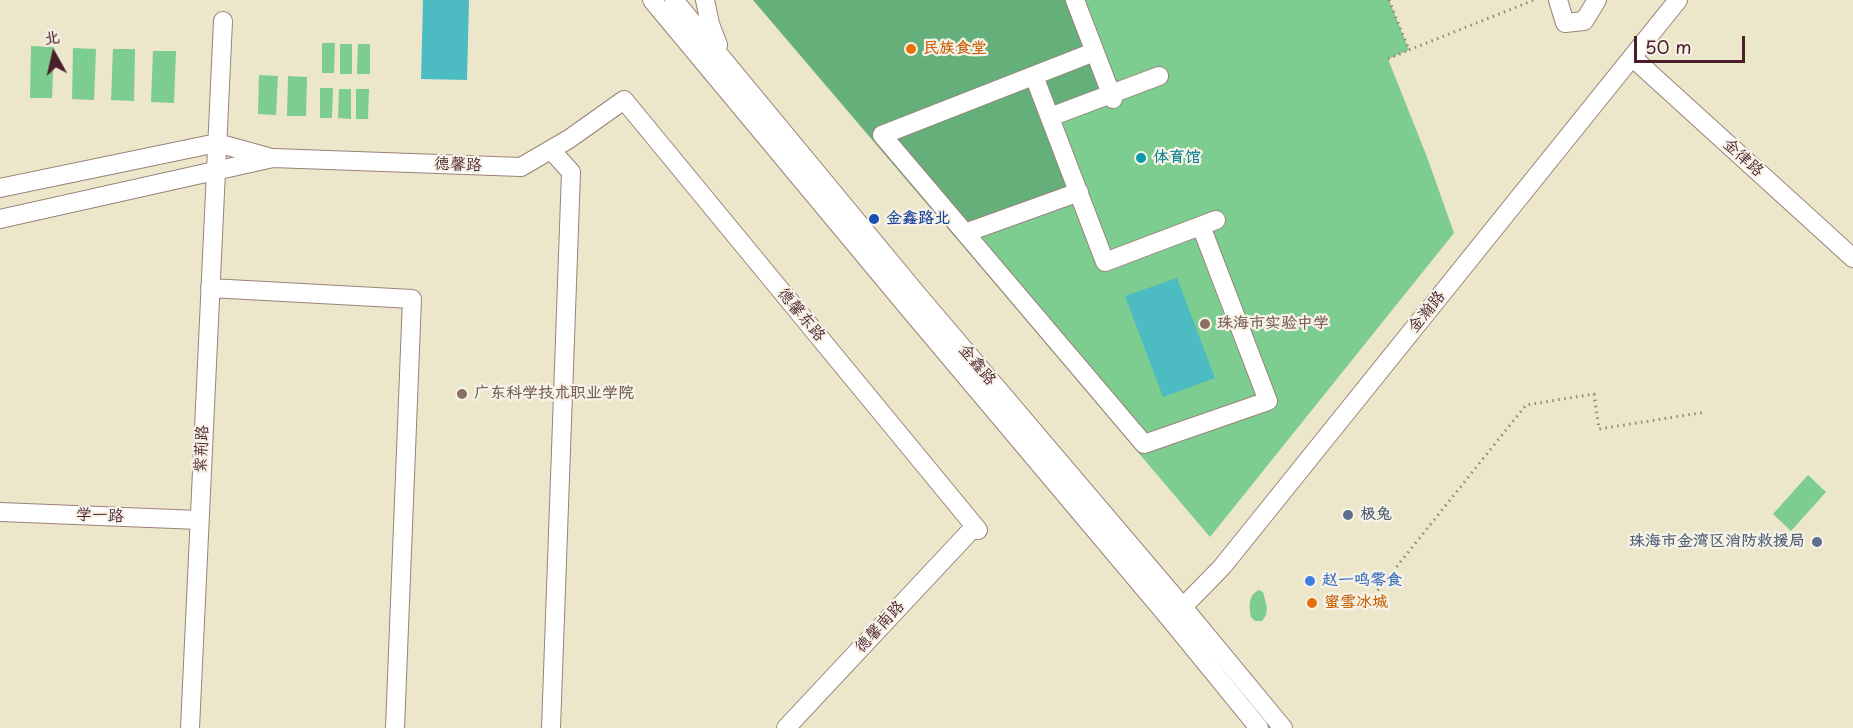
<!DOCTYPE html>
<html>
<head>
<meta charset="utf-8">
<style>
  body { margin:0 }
  #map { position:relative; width:1853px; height:728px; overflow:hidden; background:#ece6ca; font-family:"Playpen Sans","LXGW WenKai TC",sans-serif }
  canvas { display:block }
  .north { position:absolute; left:24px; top:24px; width:60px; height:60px; -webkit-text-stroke:4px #f7f3e8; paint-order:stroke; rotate:352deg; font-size:16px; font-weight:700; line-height:24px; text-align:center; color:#4a1f2b }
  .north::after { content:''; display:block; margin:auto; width:21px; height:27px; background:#4a1f2b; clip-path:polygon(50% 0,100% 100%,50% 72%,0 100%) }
  .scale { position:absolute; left:1634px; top:36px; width:111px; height:27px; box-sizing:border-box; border:3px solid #4a1f2b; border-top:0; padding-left:8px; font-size:18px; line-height:21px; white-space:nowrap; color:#4a1f2b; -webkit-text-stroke:4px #f7f3e8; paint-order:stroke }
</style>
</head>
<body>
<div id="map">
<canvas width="1853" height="728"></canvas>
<div class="north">北</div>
<div class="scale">50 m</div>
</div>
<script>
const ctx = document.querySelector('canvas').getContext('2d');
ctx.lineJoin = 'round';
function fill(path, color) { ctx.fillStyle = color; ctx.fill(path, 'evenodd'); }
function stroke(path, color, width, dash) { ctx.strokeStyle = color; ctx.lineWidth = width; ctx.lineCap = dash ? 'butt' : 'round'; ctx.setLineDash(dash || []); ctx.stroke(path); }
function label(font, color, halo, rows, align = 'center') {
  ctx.font = font + ' "Playpen Sans","LXGW WenKai TC",sans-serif'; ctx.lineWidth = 4.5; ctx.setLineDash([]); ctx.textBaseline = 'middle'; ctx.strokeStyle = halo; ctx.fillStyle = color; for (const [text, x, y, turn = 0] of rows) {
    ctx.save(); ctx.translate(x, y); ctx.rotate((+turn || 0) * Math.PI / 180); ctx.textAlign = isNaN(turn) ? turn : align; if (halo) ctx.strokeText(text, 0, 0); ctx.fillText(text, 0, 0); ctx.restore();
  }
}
fill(new Path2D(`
  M1075,0H1389L1409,50L1388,59L1427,157L1454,233L1210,537L955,237L1079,192L1050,117Z
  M322,43H335L334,73H322Z
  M340,44H352V74H340Z
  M358,44H370V74H357Z
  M31,46L54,47L52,98H30Z
  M73,48L96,49L94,100L72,99Z
  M113,49H135L134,101L111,100Z
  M153,51H176L174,103L151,102Z
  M259,75L278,76L276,115L258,114Z
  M288,76L307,77L306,116H287Z
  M320,88H333L332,118H320Z
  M339,89H351V119L338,118Z
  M356,89H369L368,119H356Z
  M1808,475L1826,492L1791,531L1773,514Z
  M1259,590L1263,592L1267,608L1266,615L1262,621H1255L1251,617C1249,606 1248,595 1259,590Z`), '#7ccd8f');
fill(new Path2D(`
  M753,0H1075L1111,94L1050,117L1079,192L955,237Z`), '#65b07a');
fill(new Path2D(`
  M423,0H469L467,80L421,79Z
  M1177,278L1215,378L1163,397L1125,296Z`), '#4cbbc2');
const minor = new Path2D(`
  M652,0L905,304L1170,619L1259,728
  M674,0L917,294L1183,607L1283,728
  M705,0L710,24L718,45
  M1075,0L1113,99
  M1558,0L1565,23L1584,21L1597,0
  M1094,52L882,135L1144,444L1268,401L1201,226
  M1632,57L1853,258
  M1034,76L1105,262L1216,220
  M1050,117L1159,76
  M0,188L217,143L268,157
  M0,219L273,158L521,167L569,139L624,100L978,530
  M965,233L1079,192
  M210,288L412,299L395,728
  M0,512L199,520
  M1176,614L1222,567L1678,0
  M190,728L223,21
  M551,728L571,172L551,150
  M786,728L975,526`);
stroke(minor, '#9b827a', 20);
stroke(new Path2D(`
  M1389,0L1409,50L1534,0
  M1388,59L1409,50
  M1374,595L1526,405L1594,394L1599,429L1706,412`), '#9b827a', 3, [1.5, 4.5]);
stroke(minor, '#fff', 18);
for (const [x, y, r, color] of [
  [911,49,6,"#e8710a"],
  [1141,158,6,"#0f9aa8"],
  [874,219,6,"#1a4fb4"],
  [1205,324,6,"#8d6e63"],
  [462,394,6,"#8d6e63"],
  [1348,515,6,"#5c6f8a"],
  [1817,542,6,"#5c6f8a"],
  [1310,581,6,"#3f7fe0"],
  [1312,603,6,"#e8710a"]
]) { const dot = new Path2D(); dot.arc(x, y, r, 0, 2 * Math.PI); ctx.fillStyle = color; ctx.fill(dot); stroke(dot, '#f7f3e8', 2); }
label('bold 16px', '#c56008', '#f7f3e8', [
  ["民族食堂",923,49],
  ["蜜雪冰城",1324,603]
], 'left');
label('bold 16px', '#0d838f', '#f7f3e8', [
  ["体育馆",1153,158]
], 'left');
label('16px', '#4a1f2b', '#f7f3e8', [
  ["金律路",1743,158,42],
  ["德馨路",458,165,2],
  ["金瀚路",1427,312,-51],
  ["德馨东路",801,315,50],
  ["金鑫路",977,365,50],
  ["紫荊路",202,449,-87],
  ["学一路",100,516,2],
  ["德馨南路",880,627,-47]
]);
label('bold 16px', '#164399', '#f7f3e8', [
  ["金鑫路北",886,219]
], 'left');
label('bold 16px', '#785e54', '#f7f3e8', [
  ["珠海市实验中学",1217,324],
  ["广东科学技术职业学院",474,394]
], 'left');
label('bold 16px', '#4e5e75', '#f7f3e8', [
  ["极兔",1360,515],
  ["珠海市金湾区消防救援局",1805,542,"right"]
], 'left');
label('bold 16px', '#366cbe', '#f7f3e8', [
  ["赵一鸣零食",1322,581]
], 'left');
</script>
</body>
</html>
